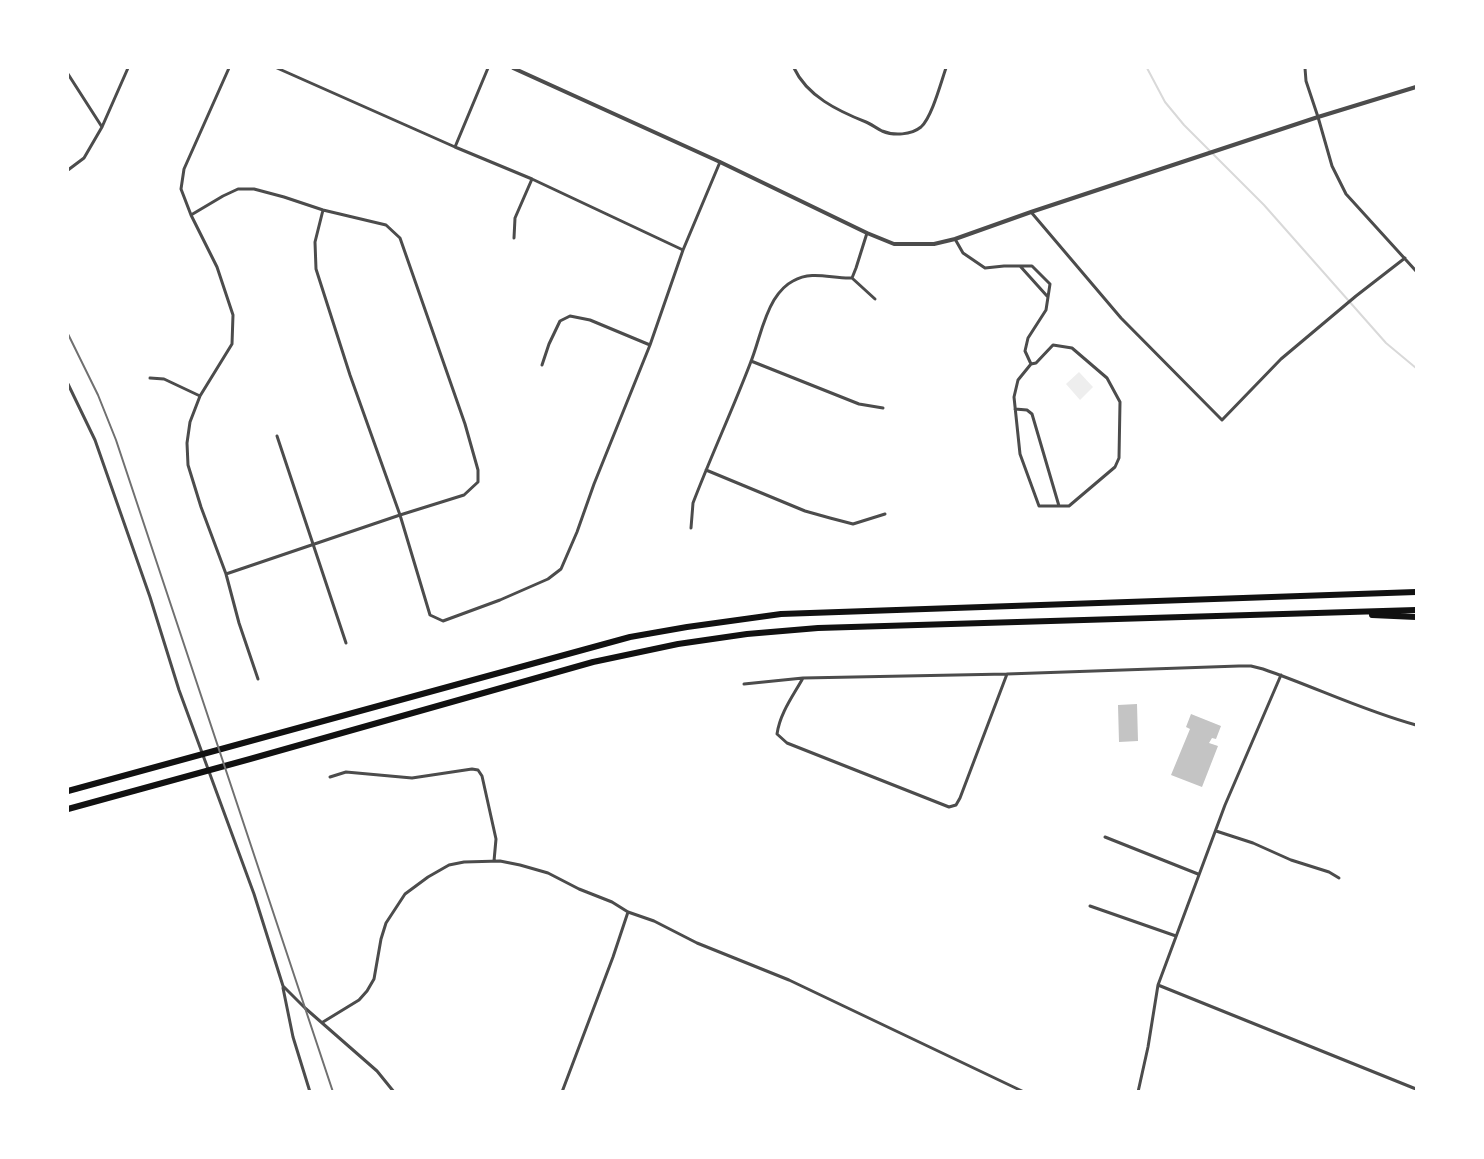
<!DOCTYPE html>
<html>
<head>
<meta charset="utf-8">
<style>
  body { margin:0 }
  #map { position:relative; width:1484px; height:1159px; overflow:hidden; background:#fff; font-family:"PT Serif",serif }
  canvas { display:block }
  .frame { position:absolute; inset:0; border:69px solid #fff; pointer-events:none }
</style>
</head>
<body>
<div id="map">
<canvas width="1484" height="1159"></canvas>
<div class="frame"></div>
</div>
<script>
const ctx = document.querySelector('canvas').getContext('2d');
ctx.lineJoin = 'round';
function fill(path, color) { ctx.fillStyle = color; ctx.fill(path, 'evenodd'); }
function stroke(path, color, width, dash) { ctx.strokeStyle = color; ctx.lineWidth = width; ctx.lineCap = dash ? 'butt' : 'round'; ctx.setLineDash(dash || []); ctx.stroke(path); }
fill(new Path2D(`
  M1079,372L1093,387L1080,400L1066,384Z`), '#eee');
stroke(new Path2D(`
  M1147,68L1165,102L1184,125L1264,205L1386,343L1416,368`), '#d9d9d9', 2);
fill(new Path2D(`
  M1137,704L1138,741L1119,742L1118,705Z
  M1191,714L1221,726L1216,739L1212,738L1209,743L1218,746L1202,787L1171,775L1190,729L1186,727Z`), '#c4c4c4');
stroke(new Path2D(`
  M229,68L184,169L181,189L191,215L217,267L233,315L232,344L200,396L190,422L187,443L188,465L201,507L226,574L239,623L258,679
  M277,68L455,147L532,179L683,250
  M794,68C807,96 838,111 866,122C871,124 876,128 882,131C894,136 911,135 921,127C932,117 941,82 946,68
  M1305,68L1306,81L1318,117L1332,166L1346,194L1416,271
  M68,74L102,127
  M455,147L488,68
  M68,170L84,158L102,127L128,68
  M323,210L315,242L316,269L350,375L400,515L430,615L443,621L500,600L548,579L561,569L577,532L594,484L650,345L683,250L720,162
  M1031,212L1121,318L1222,420L1281,359L1356,296L1405,258
  M191,215L223,196L238,189H254L284,197L323,210L386,225L400,238L465,424L478,470V482L464,495L400,515L226,574
  M514,238L515,218L532,179
  M955,239L963,253L985,268L1004,266H1032L1050,284L1046,310L1028,338L1025,351L1031,364
  M1020,266L1047,296
  M852,278L856,268L867,233
  M852,278L875,299
  M1053,345L1072,348L1107,378L1120,402L1119,458L1115,467L1069,506H1039L1020,454L1014,397L1018,380L1031,364L1036,363Z
  M751,361L859,404L883,408
  M542,365L549,344L560,321L570,316L590,320L650,345
  M150,378L164,379L200,396
  M68,384L95,440L150,597L179,690L254,894L283,986L305,1008L377,1071L394,1092
  M1015,409L1027,410L1032,414L1059,506
  M277,436L346,643
  M706,470L805,511L830,518L853,524L885,514
  M691,528L693,503C711,456 732,411 750,364C759,342 762,320 774,300C779,292 785,285 793,281C812,270 832,279 852,278
  M1007,674L960,798L956,805L949,807L787,743L777,734C780,713 793,696 803,678L1007,674L1239,666H1251L1263,669C1315,687 1364,711 1416,725
  M744,684L803,678
  M330,777L346,772L412,778L472,769L478,770L482,776L496,839L494,861
  M1216,831L1253,843L1291,860L1329,872L1339,878
  M1105,837L1198,874
  M1090,906L1176,936
  M1158,985L1416,1089
  M283,988L293,1037L310,1092
  M323,1022L359,1000L367,991L374,979L381,939L386,923L405,894L428,877L449,865L464,862L500,861L520,865L548,873L579,889L612,902L628,912L654,921L697,943L789,980L1024,1092
  M562,1092L613,957L628,912
  M1138,1092L1148,1047L1158,985L1225,805L1281,675`), '#4c4c4c', 3);
stroke(new Path2D(`
  M513,68L720,162L867,233L894,244H934L955,239L1031,212L1318,117L1416,87`), '#4c4c4c', 4);
stroke(new Path2D(`
  M1372,615L1416,617
  M68,791L630,637L687,627L781,614L1416,592
  M68,809L250,759L593,662L678,644L747,634L818,628L1416,610`), '#111', 6);
stroke(new Path2D(`
  M68,334L98,395L116,440L333,1092`), '#707070', 2);
</script>
</body>
</html>
